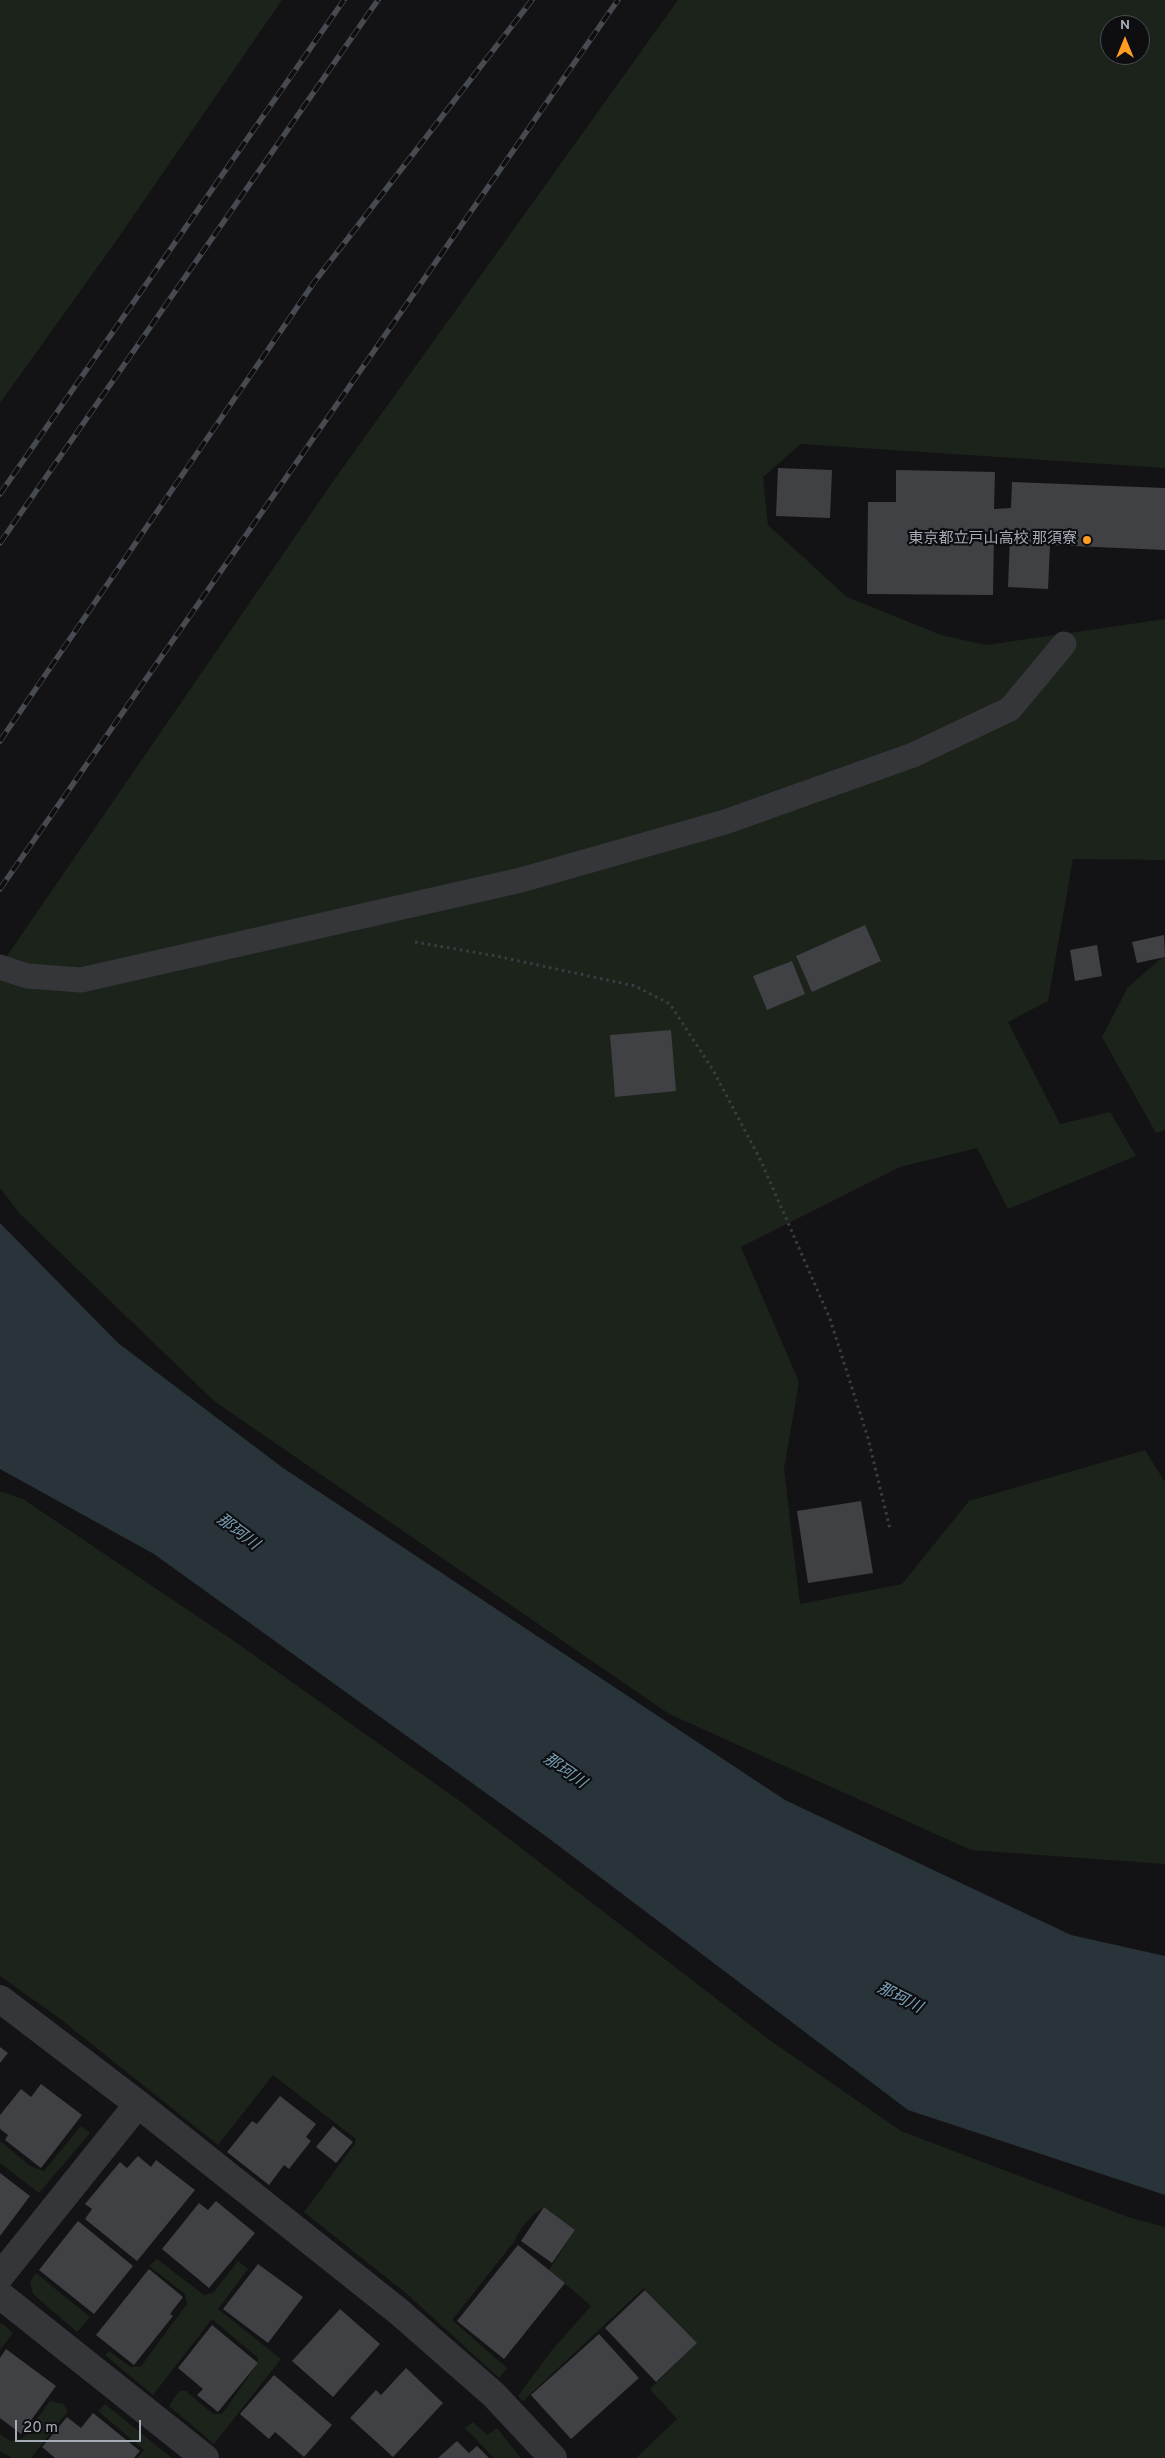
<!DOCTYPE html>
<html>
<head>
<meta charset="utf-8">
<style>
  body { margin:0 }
  #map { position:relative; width:1165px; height:2458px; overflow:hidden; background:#131315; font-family:Overpass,sans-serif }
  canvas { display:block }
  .north { position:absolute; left:1100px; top:15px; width:50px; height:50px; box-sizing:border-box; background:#0e0e10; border:1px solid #4a4d53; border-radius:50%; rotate:0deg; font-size:14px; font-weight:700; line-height:20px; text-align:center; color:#a4acb7 }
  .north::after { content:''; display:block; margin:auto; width:18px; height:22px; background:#ff9c22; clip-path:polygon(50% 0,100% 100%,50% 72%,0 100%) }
  .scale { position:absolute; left:15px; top:2420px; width:126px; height:22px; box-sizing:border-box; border:2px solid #a4acb7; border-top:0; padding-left:6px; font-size:15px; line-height:18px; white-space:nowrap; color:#a4acb7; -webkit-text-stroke:4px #0e0e10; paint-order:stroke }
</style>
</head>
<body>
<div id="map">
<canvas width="1165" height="2458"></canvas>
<div class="north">N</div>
<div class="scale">20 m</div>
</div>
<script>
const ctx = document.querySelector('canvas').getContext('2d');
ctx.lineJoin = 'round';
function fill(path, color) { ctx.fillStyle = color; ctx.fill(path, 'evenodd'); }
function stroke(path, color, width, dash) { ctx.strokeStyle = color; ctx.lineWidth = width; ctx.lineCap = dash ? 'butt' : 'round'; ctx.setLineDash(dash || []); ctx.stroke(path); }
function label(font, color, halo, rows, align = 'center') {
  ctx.font = font + ' Overpass,"Noto Sans JP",sans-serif'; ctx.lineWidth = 4.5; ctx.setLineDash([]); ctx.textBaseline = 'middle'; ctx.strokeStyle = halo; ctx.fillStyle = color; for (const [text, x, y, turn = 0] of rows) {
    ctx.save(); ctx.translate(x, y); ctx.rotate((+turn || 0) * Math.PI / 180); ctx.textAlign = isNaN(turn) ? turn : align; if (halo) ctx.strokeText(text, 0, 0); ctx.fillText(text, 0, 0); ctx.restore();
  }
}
fill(new Path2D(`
  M0,0H282L114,244L0,403Z
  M678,0H1165V468L801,444L763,477L768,525L847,597L941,635L986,645L1165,619V860L1073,859L1048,1001L1008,1022L1060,1124L1110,1112L1136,1156L1008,1209L977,1148L900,1167L741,1247L799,1382L784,1469L800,1604L902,1584L969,1501L1145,1450L1165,1482V1864L971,1850L669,1714L214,1401L20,1214L0,1188V966L334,480ZM1110,25H1140V55H1110Z
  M1165,955V1130L1156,1133L1102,1037L1128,987Z
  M0,1491L23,1499L234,1641L464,1804L771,2041L901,2131L1128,2217L1165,2227V2458H636L677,2419L650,2389L697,2343L644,2288L523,2401L518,2396L552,2350L591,2306L549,2270L575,2230L544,2207C530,2217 520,2227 514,2242L452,2320L507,2368L499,2378L407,2294L304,2212L354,2145L356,2139L273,2075L218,2145L59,2018L0,1976Z
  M81,2126L90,2133L39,2193L0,2163V2141L30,2166L44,2171Z
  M157,2259L204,2295L214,2292L238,2261L248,2269L218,2309L281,2359L214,2444L169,2406L179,2391H186L213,2414H222L258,2363V2358L212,2319L153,2395L105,2355L109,2351L131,2367L141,2366L187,2304L185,2294L149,2266Z
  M36,2273L90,2317L77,2332L33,2294L30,2282Z
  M0,2324H3L13,2333L0,2350Z
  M50,2401L63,2404L68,2411L31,2458H12L0,2451V2434L10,2441L23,2438Z
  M105,2404L172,2458H137L144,2450L98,2411Z
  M473,2422L487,2435L497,2428L521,2458H494L465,2428Z`), '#1b231b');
fill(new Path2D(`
  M0,1223L118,1343L283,1468L785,1800L1071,1935L1165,1956V2195L908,2110L547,1837L154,1554L0,1469Z`), '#29343a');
fill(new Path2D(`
  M778,468L832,470L830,518L776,516Z
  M896,470L995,472L994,509L1011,508L1012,482L1165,488V550L1050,545L1048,589L1008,587L1010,535L994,534L993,595L867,594L868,502H896Z
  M865,925L881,961L812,992L796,956Z
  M1164,935L1165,957L1137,963L1132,942Z
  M1097,945L1102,976L1075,981L1070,950Z
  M792,961L805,994L767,1010L753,976Z
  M671,1030L676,1091L615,1097L610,1035Z
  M861,1501L873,1573L808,1583L797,1511Z
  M0,2047L8,2053L0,2063Z
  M41,2084L82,2115L41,2168L5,2140L8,2135L0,2129V2115L21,2089L31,2097Z
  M280,2096L316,2124L306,2137L311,2141L289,2169L284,2165L269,2185L227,2152L252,2121L257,2124Z
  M333,2126L353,2142L336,2163L316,2147Z
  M138,2156L151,2167L156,2160L195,2190L137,2261L85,2219L92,2209L85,2204L120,2162L127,2168Z
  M0,2173L30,2196L0,2236Z
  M216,2201L255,2233L209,2288L162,2249L199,2203L208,2210Z
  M544,2207L575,2230L552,2263L521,2241Z
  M78,2221L133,2266L94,2314L39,2270Z
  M518,2245L565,2283L504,2359L457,2321Z
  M258,2264L303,2297L268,2343L223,2309Z
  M149,2269L183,2297L170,2314L173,2316L134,2365L96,2335Z
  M645,2290L697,2343L656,2382L605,2328Z
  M340,2309L380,2344L333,2397L292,2361Z
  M212,2325L258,2363L218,2412L197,2395L203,2389L178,2368Z
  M599,2334L639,2378L571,2439L531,2395Z
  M6,2349L56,2386L21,2434L0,2418V2358Z
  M406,2368L443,2403L393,2457L350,2418L376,2390L381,2395Z
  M274,2375L332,2425L304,2457L275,2432L269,2439L240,2414Z
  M93,2413L140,2451L134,2458H55L42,2447L67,2417L81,2428Z
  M457,2441L469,2453L477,2446L489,2458H438Z`), '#3f4145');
stroke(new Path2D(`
  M415,942L496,956L635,986L670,1004L713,1070L761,1161L830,1319L868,1438L890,1529`), '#3a3d42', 3, [2.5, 4]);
stroke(new Path2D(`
  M0,967L27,976L81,980L521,880L725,822L913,755L1010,709L1064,644`), '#34363a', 25);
stroke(new Path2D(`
  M0,1999L138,2104L398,2311L494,2395L553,2458
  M0,2276L138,2104
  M0,2295L205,2458`), '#34363a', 28);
const rail = new Path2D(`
  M0,494L344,0
  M0,543L378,0
  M0,741L315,281L532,0
  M0,889L618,0`);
stroke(rail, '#474a50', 5.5);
stroke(rail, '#0e0e10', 4, [11]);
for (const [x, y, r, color] of [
  [1087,540,5,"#ff9c22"]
]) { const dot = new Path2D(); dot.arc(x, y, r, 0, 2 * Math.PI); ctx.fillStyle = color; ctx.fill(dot); stroke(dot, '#0e0e10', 2); }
label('15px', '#a4acb7', '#0e0e10', [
  ["東京都立戸山高校 那須寮",1077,540]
], 'right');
label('italic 16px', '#789fb5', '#0e0e10', [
  ["那珂川",237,1533,37],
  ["那珂川",564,1772,35],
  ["那珂川",899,1999,27]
]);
</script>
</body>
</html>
